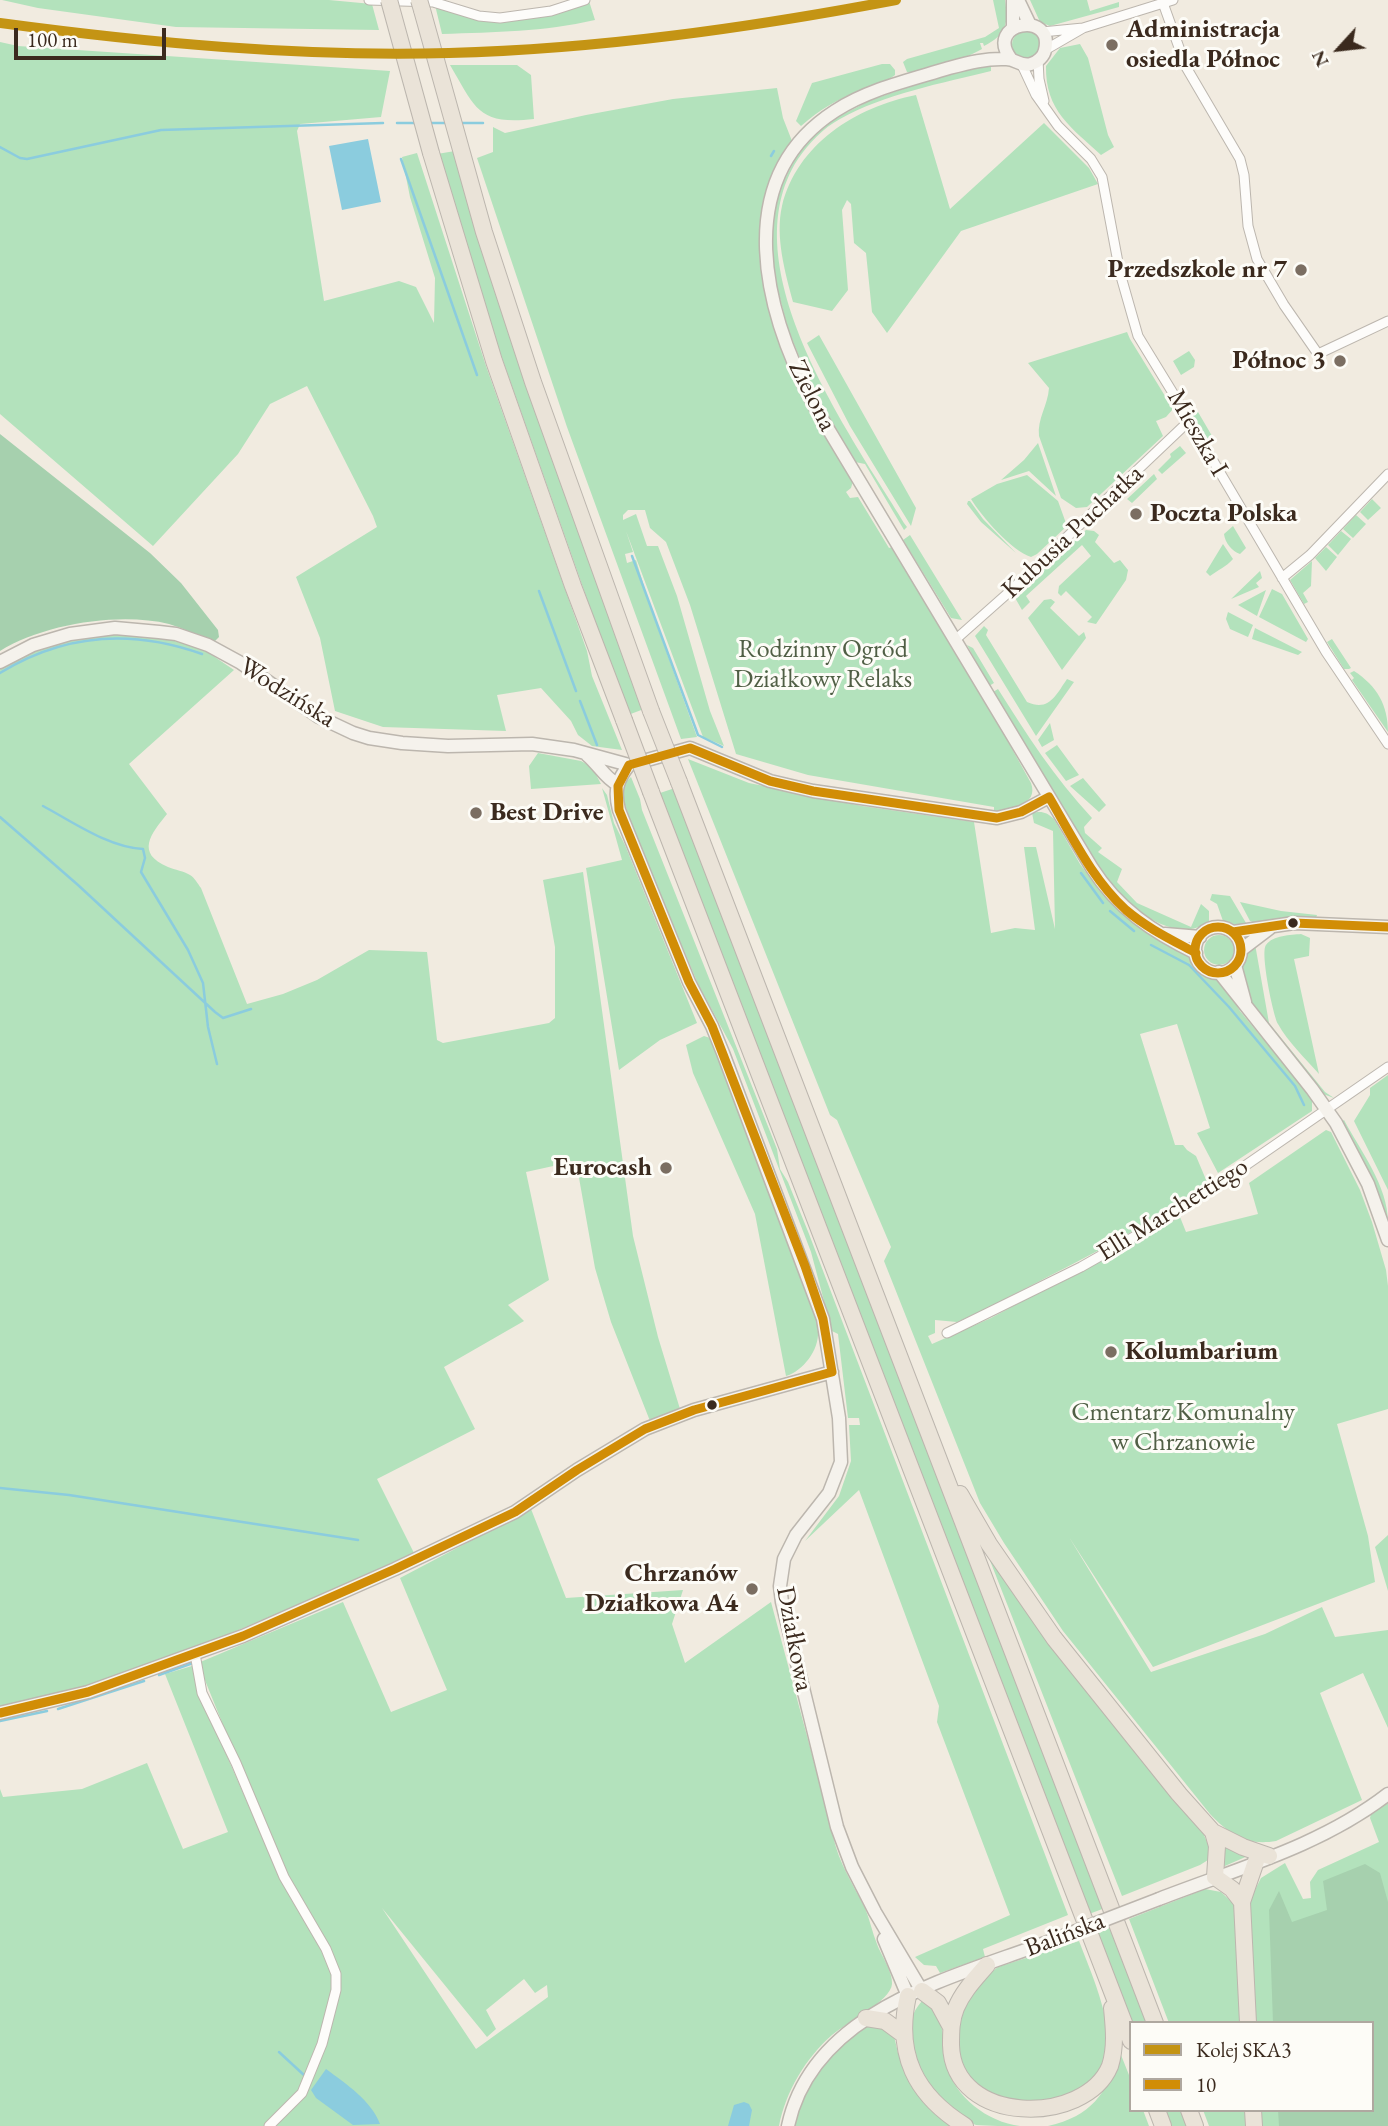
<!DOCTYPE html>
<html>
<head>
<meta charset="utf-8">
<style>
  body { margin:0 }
  #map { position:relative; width:1388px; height:2126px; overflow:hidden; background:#f1ebe0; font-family:"EB Garamond",serif }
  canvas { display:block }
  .legend { position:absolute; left:1129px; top:2021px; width:245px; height:91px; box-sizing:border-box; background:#fdfcf7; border:2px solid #afa8a0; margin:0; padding:9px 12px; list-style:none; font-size:21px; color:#3b2a1e }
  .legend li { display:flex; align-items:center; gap:14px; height:35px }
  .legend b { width:35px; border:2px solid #afa8a0 }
  .north { position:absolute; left:1304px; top:14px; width:70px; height:70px; -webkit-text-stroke:5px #fdfcf7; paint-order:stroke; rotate:243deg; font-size:19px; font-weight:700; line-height:28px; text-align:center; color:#3b2a1e }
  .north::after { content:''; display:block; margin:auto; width:24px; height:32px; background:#3b2a1e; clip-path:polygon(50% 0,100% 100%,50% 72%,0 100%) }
  .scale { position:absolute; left:14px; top:28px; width:152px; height:32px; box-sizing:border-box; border:4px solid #3b2a1e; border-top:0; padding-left:9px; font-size:21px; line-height:24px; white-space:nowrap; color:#3b2a1e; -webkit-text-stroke:5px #fdfcf7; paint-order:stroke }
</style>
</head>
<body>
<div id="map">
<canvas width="1388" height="2126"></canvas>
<ul class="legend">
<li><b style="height:9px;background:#c49414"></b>Kolej SKA3</li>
<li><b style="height:9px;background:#d18d06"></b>10</li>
</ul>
<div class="north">N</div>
<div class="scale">100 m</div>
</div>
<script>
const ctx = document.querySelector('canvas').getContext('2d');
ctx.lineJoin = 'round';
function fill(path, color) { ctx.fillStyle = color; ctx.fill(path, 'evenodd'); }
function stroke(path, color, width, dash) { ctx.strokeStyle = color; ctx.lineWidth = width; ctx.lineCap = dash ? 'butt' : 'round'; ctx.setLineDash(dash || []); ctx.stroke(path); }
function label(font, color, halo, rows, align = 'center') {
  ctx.font = font + ' "EB Garamond",serif'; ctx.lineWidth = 6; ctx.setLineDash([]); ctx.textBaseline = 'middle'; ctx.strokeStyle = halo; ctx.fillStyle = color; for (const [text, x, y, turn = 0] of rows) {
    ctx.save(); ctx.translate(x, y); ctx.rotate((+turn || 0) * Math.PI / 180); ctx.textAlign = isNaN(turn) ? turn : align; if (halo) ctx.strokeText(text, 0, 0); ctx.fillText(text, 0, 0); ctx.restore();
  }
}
fill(new Path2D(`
  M2,0H329L372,4L379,30L176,27L38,8Z
  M993,0H1005C1009,24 1006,35 984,46L983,43H980L982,49C961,60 931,74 907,72L903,62L907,59L985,37L999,28Z
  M1030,0H1087L1090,11L1119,2V7L1050,26L1040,22Z
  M589,1L595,20C543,32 496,32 442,34L435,5L501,21L534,18Z
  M1012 45a14 14 0 1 1 28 0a14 14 0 1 1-28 0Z
  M0,42L18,46L390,71L381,117L300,124L297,131L324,301L399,281L416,287L434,323L435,278L410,197L402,157L417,153L486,366L587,651L592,676L622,750L592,746L578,735L571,721L541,688L497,695L506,731L383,727L335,711L320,638L296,577L377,527L373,516L307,386L270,404L238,454L153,546L0,414Z
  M1080,44L1088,58L1108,135L1114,147L1101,155C1072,128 1045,111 1046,66L1060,48Z
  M991,63V71C943,83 884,94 840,119C823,128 809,143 798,159C728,267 851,435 907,527L904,530L865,464L855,462L810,384L788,329L772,268L773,203L797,155L813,137L834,119L871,100L930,80Z
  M882,64H890L895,70V75C885,83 875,84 864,89C841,97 819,110 801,126L796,121L812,83Z
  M450,65H517L531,75L534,119C478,125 476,109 450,65Z
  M777,88L783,118L792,141C753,196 753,250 771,314C778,338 785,362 796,384C812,418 834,449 853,481L851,488L846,492L850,498L858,497L889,548L892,547L975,682L1031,783C1039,806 1010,808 994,811V807L808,775L736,754L690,605L666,542L650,528L645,510H628L623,515V520L636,514L647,546H658L677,596L710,711L724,746L703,737L626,531L633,552L625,554L627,563L636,560L650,606L697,737L681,739L567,427L477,158L493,152V127L505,133L586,115L673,99Z
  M916,95L950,209L1044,123L1089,168L1098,184L961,231L887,333L872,312L866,253L854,243L851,204L847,200L842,210L848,290L832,311L793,302C785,272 775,237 782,206C797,144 856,107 916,95Z
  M455,151L644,709L628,715L496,341L437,154Z
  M1127,332L1130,339L1173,409L1166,417L1156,421L1163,436L1087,507L1076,508L1061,498L1039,436C1037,419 1048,405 1049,388L1028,363Z
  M819,335L916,508L911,526L850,426L807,343Z
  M1189,351L1195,360L1194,367L1181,375L1173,361Z
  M1198,412L1215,441L1210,444L1192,415Z
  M1038,443L1056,496L1029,471L1001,480L1024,460Z
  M1180,446L1186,453L1162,474L1158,470L1171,457L1170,454Z
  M1154,474L1157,479L1132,503L1127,499Z
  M1027,475L1058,501L1067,526L1037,554L1031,557C1012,551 982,517 971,499L997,484Z
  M1372,499L1381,508L1368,520L1360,512Z
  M968,501H970L983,519L1016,553L981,522L967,504Z
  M1356,515L1366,524L1353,538L1343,529Z
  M1233,526L1246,548L1240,554C1232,551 1225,543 1224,534Z
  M1086,530L1094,531L1099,535L1095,542L1114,563L1120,560L1128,570L1126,580L1096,624L1087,622L1092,617L1066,591L1061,596L1058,593L1059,586L1091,556L1082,545L1026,596L1030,602L1022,610L1014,596Z
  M1341,531L1351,539L1338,555L1328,545Z
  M910,535L962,620L951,618L903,540Z
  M1223,544L1233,559C1226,567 1218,570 1210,576L1206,572Z
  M1326,547L1337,557L1326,571L1315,558Z
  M1312,561L1311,586L1303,593L1308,602L1304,604L1290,580Z
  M1260,571L1262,578L1256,583L1259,587L1231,599Z
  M1272,589L1282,594L1308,639L1306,642L1259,617Z
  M1266,590L1257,616L1238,605Z
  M1051,599L1055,602L1050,608L1079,636L1084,632L1086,638L1062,670L1028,618L1044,600Z
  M1228,612L1253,625L1248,637L1230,629L1226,619Z
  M984,626L988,630L986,635L1027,702C1049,712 1056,695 1067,679L1074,682L1036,736L975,636Z
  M1255,628L1302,652L1298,655L1252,639Z
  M131,633L157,636L203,649L234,670L129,764L167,814C151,834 135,853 168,867C175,870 184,871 190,875C194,877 198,884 201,888L247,1004L283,994L317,980L369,950L427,952L437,1040L443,1043L549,1023L555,1018V947L543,880L583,872L633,1236L658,1337L680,1409L650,1421L611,1322L595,1268L576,1161L526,1172L549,1280L508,1305L524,1321L444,1367L475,1429L377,1479L415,1555L189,1651L85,1689L0,1707V669L35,649L74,638Z
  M1332,639L1351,668L1349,669H1344L1327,642Z
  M967,645L973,648L994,683L989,686Z
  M1354,671C1377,686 1388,705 1388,732L1352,680L1354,678L1350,673Z
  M998,689C1027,735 1054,777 1092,818L1084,827L1085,833L1102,848L1098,852L1122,869L1117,882L1137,903L1191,927L1201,904L1209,911V922C1173,946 1128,906 1106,879L993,692Z
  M1050,723L1054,740L1042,747L1038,740Z
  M1057,745L1079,775L1066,781L1045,753Z
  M538,753L581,761L592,767L601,784L531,789L529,766Z
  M688,759L749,783L862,806L974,822L991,933L1015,928L1035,930L1024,847H1036L1055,929L1053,831L1034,823L1032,813C1042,811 1046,812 1054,819L1080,864L1099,890L1117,909L1148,933L1181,948L1188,953L1200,971L1222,982L1240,1011L1312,1098V1111L1218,1173L1197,1133L1210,1128L1177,1024L1140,1034L1175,1145H1183L1187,1150L1196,1156L1207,1182C1138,1235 1055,1272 978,1313L957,1322L935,1320V1333L928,1336L932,1344L991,1318L1180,1217L1186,1232L1258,1214L1249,1183L1326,1130L1331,1132L1360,1190L1372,1222L1386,1270L1388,1286V1409L1337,1424L1368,1536L1375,1582L1153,1667L1069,1537L1151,1672L1265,1634L1322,1607L1335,1637L1388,1630V1728L1363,1673L1320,1693L1362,1800L1276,1841C1247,1846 1230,1835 1210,1814L1063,1631L1004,1543L980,1503L884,1261L891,1247L837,1120L830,1115Z
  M631,777L640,799L642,810L777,1149L780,1169L788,1182L809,1234L1068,1915L983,1949L985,1957L940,1973L936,1966L924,1965L915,1957L1010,1915L937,1722L939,1706L859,1490L805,1541L839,1496L851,1461L849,1425H860L859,1418H848L838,1334L832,1331L811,1252L733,1049L698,984L634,832L624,802L623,785Z
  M1083,778L1106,805L1099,812L1070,786Z
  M602,788L607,795L614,823L625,845L697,1023L660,1040L619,1070L586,868L622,860Z
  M675,788L1105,1908L1089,1914L657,794Z
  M1212,894L1230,896L1246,923L1241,926L1223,921L1217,904L1210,900Z
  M1240,902L1281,911L1317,915L1316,918L1286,917L1255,923L1250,921Z
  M1301,934L1310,938L1309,956L1294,959L1319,1074C1305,1058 1288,1042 1278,1024C1273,1015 1260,952 1266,945C1273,935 1291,935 1301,934Z
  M1204 950a15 15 0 1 1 30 0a15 15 0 1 1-30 0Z
  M1255,944L1269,1023L1325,1092L1334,1098L1323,1094C1300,1066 1209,978 1255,944Z
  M704,1036L710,1038L717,1055C741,1117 766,1178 789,1240C798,1262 817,1309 818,1332C819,1350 803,1371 786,1376L755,1214L693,1073L686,1045Z
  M1388,1075V1190L1354,1121L1370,1095V1088Z
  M1344,1120C1360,1150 1388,1186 1388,1222L1375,1184L1341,1122Z
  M531,1509L566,1598L683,1590L672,1624L685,1663L771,1602L832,1829C836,1859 852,1882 865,1908C870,1920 872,1932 877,1944C881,1955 893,1972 892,1984C891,2001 846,2023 832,2035C805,2059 786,2091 779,2126H0V1789L3,1797L82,1789L147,1763L183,1849L228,1832L165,1674L192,1666L200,1694L277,1871L331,1968L268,1836L198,1663L343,1602L391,1712L447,1690L400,1578ZM382,1908L487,2037L496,2029L486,2010L524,1979L535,1993L547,1985L548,1997L476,2049Z
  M1388,1535V1591L1375,1547Z
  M987,1553L1048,1643L1199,1824L1208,1844V1860L1200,1865L1122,1896Z
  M1388,1803V2126H1261L1260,2110H1372V2023H1255L1248,1904L1261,1878L1285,1863L1303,1899L1311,1898L1310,1882L1318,1870L1379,1842L1370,1818L1371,1814Z
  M1221,1843L1250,1855L1218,1869Z
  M1205,1889L1221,1892L1237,1907L1244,2023H1169L1129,1919Z
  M1112,1927L1148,2023H1131L1096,1934Z
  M1079,1941C1091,1973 1120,2035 1103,2068C1096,2080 1083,2091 1074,2101L991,2103L960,2065L958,2021L962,2008L986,1976L998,1967Z
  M925,1998C946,2017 942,2039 947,2065C954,2097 988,2122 1020,2126C1007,2126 988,2126 976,2125C935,2108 883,2037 925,1998Z
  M868,2025L884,2027L894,2036L898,2053L908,2078L954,2126H793C801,2081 832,2051 868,2025Z
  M1121,2055L1131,2080V2110H1143L1149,2126H1048C1092,2116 1105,2094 1121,2055Z
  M1164,2110H1181L1187,2126H1170Z
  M1203,2110H1249L1250,2126H1209Z`), '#b3e2bc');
fill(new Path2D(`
  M0,434L150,553L181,583L218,630L219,637L215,641L210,640C196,635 183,628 169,624C119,612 44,624 0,651Z
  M1365,1864L1380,1873L1388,1902V2126H1279L1278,2110H1372V2023H1273L1269,1910L1279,1891L1292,1922L1327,1910L1323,1881Z`), '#a6d0ae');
fill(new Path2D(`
  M368,139L381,202L342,210L329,146Z
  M326,2069C346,2084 371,2100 380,2124L353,2125L316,2098L311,2090Z
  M744,2102L749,2104L752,2110L749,2126H728L734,2105Z`), '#8bccde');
stroke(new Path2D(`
  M397,123H417
  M431,123H448
  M459,123H483
  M0,147L20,158L27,159L161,130L383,123
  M771,156L774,151
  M401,159L477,375
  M632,556L698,735L722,747
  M539,591L576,691
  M0,673C65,633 132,629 202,654
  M580,701L597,745
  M43,806C73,822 108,847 143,849L145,858L141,872L188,950L203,983L208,1027L217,1064
  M0,817L78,885L215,1012L223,1018L251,1009
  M1081,873L1103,903
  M1110,911L1134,931
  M1151,945L1189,965L1229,1007L1295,1086L1304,1105
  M0,1488L69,1495L358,1540
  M159,1675L193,1663
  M58,1709L144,1681
  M0,1721L47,1711
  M279,2052L305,2076`), '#8bccde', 2.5);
const street = new Path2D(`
  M369,0L433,2L479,16L500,18L551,11L585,0
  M1163,3L1186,67L1240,159L1244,175L1248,226L1257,259L1284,305L1318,354L1388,321
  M1042,32L1083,28
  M1045,50L1083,28L1173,0
  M1038,60L1039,79L1044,101
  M1022,65L1036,95L1058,126L1091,159L1102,177L1120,273L1138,336L1176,398L1326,652L1388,744
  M1282,578L1310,555L1388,474
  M955,640L1008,593L1189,421
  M947,1333L1081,1267L1181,1210L1388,1067
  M195,1654L202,1693L236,1763L284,1877L326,1949L336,1974V1990L322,2044L302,2093L269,2126`);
const secondary = new Path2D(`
  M1013,0V28
  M1018,0L1030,25
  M1011,59C983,22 1055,10 1045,50C1044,56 1038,62 1031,64C1021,67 1016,59 1006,59C987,58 968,63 949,68C910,80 869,89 835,111C728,180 765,314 815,407L1092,868C1118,909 1153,932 1196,953
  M0,662L33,645L70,634L115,628L159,632L176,634L208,645L241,663L319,717L353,733L369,738L402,743L448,746L532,744L574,750L629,765L690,748L770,781L813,791L997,818L1021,812L1049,797
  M587,755C598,764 605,778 617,784
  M629,765C617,780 614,791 619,810L689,982L712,1026L723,1053L823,1319L839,1418L841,1462L829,1493L796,1535L784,1559L780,1586L782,1602L837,1827L852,1867L875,1912L922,1991
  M1195 950a23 23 0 1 1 46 0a23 23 0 1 1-46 0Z
  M1233,932L1294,923L1388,927
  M1165,934L1200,937
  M1241,950L1270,928
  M1235,965L1245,1002
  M1219,972L1312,1089L1336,1123L1368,1184L1388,1240
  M0,1713L88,1692L243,1636L395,1569L515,1512L577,1470L645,1429L694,1410L832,1372
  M1159,1899C1236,1869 1321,1846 1388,1794
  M884,1939L908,1996
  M788,2126C813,2009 953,1978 1050,1941`);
const highway = new Path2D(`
  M422,10L484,232L533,382L651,711
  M431,153L494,361L573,586L624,720
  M679,782L1155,2023
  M651,792L1131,2041
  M960,1494L989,1544L1054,1638L1179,1794L1213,1832L1243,1847L1269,1856
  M1213,1832L1217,1846L1215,1877L1232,1889L1242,1902
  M987,1965C976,1978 963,1991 956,2008C951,2020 951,2032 951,2045C953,2126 1085,2126 1110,2066C1116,2047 1114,2028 1112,2008
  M922,1991L938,2003L951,2027
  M908,1996C895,2054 915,2095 965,2126
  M866,2018L885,2021L904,2035
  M1248,2023L1242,1902L1256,1861
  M1157,2110L1163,2126
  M1189,2110L1195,2126
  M1253,2110L1254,2126`);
stroke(street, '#bcb6ae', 11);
stroke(secondary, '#bcb6ae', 15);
stroke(highway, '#bcb6ae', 18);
stroke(street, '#fdfcfa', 9);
stroke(secondary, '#f5f2ec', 12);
stroke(highway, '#eae3d8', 16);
const secondaryBridge = new Path2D(`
  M1050,1941L1159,1899`);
const highwayBridge = new Path2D(`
  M389,0L431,153
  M419,0L422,10
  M651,711L679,782
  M624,720L651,792`);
stroke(secondaryBridge, '#bcb6ae', 15, []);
stroke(highwayBridge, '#bcb6ae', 18, []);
stroke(secondaryBridge, '#f5f2ec', 12);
stroke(highwayBridge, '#eae3d8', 16);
stroke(new Path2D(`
  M1195 950a23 23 0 1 1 46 0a23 23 0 1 1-46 0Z
  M1233,932L1294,923L1388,927
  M0,1713L88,1692L243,1636L395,1569L515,1512L577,1470L645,1429L694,1410L832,1372L823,1319L805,1266L712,1026L689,982L619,810L618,786L629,765L690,748L770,781L813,791L997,818L1021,812L1049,797C1072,836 1092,879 1126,910C1147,928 1172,940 1196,953`), '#d18d06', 9);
stroke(new Path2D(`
  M0,23C149,43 298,57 449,53C600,49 748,28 896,0`), '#c49414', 10);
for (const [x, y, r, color] of [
  [1112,45,7,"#7b6e62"],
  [1301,270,7,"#7b6e62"],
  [1340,361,7,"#7b6e62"],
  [1136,514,7,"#7b6e62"],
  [476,813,7,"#7b6e62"],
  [1293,923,6,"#3b2a1e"],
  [666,1168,7,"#7b6e62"],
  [1111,1352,7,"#7b6e62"],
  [712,1405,6,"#3b2a1e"],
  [752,1589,7,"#7b6e62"]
]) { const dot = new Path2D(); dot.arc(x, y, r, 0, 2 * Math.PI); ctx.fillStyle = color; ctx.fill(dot); stroke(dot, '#fdfcf7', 2.5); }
label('bold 26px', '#3b2a1e', '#fdfcf7', [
  ["Administracja",1126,30],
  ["osiedla Północ",1126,60],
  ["Przedszkole nr 7",1287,270,"right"],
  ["Północ 3",1326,361,"right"],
  ["Poczta Polska",1150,514],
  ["Best Drive",490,813],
  ["Eurocash",652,1168,"right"],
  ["Kolumbarium",1125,1352],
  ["Chrzanów",738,1574,"right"],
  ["Działkowa A4",738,1604,"right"]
], 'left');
label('26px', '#3b2a1e', '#fdfcf7', [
  ["Zielona",812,396,63],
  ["Mieszka I",1197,433,60],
  ["Kubusia Puchatka",1073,532,-43],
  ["Wodzińska",287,693,32],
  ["Elli Marchettiego",1173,1210,-32],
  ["Działkowa",794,1639,79],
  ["Balińska",1065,1935,-21]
]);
label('26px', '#505f45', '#fdfcf7', [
  ["Rodzinny Ogród",823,650],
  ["Działkowy Relaks",823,680],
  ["Cmentarz Komunalny",1183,1413],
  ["w Chrzanowie",1183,1443]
]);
</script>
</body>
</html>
